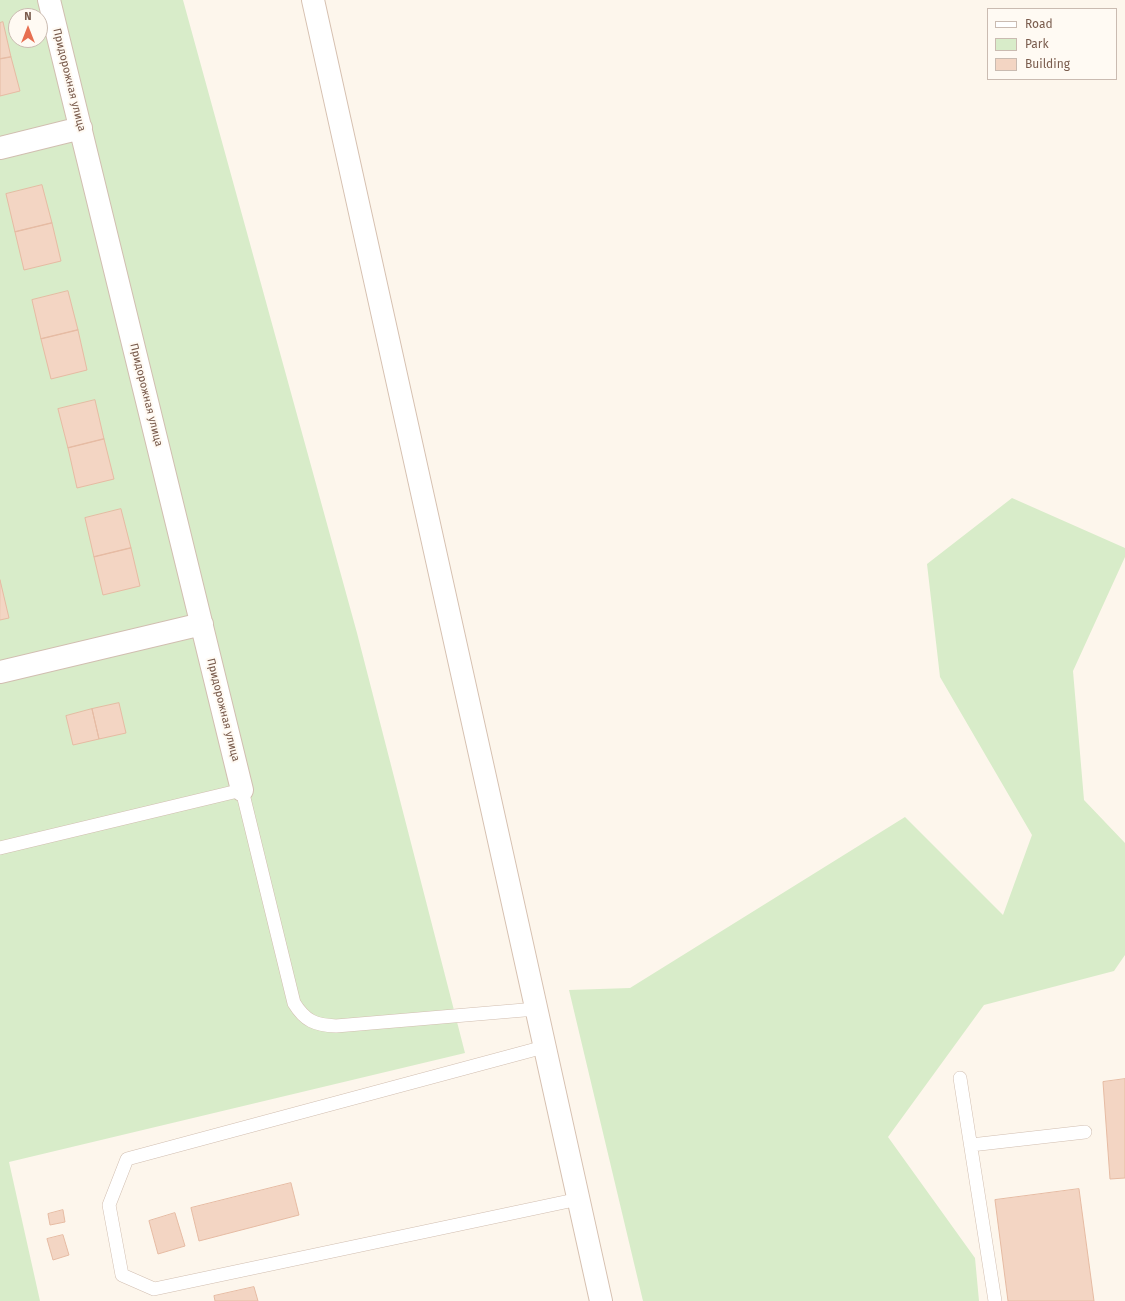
<!DOCTYPE html>
<html>
<head>
<meta charset="utf-8">
<style>
  body { margin:0 }
  #map { position:relative; width:1125px; height:1301px; overflow:hidden; background:#fdf6ec; font-family:"Fira Sans",sans-serif }
  canvas { display:block }
  .legend { position:absolute; left:987px; top:8px; width:130px; height:72px; box-sizing:border-box; background:#fffaf3; border:1px solid #cabbb1; margin:0; padding:5px 7px; list-style:none; font-size:12px; color:#7a5c4d }
  .legend li { display:flex; align-items:center; gap:8px; height:20px }
  .legend b { width:20px; border:1px solid #cabbb1 }
  .north { position:absolute; left:8px; top:8px; width:40px; height:40px; box-sizing:border-box; background:#fffaf3; border:1px solid #cabbb1; border-radius:50%; rotate:0deg; font-size:11px; font-weight:700; line-height:16px; text-align:center; color:#7a5c4d }
  .north::after { content:''; display:block; margin:auto; width:14px; height:18px; background:#e76f51; clip-path:polygon(50% 0,100% 100%,50% 72%,0 100%) }
</style>
</head>
<body>
<div id="map">
<canvas width="1125" height="1301"></canvas>
<ul class="legend">
<li><b style="height:5px;background:#fff"></b>Road</li>
<li><b style="height:11px;background:#d8ecc9"></b>Park</li>
<li><b style="height:11px;background:#f3d5c3"></b>Building</li>
</ul>
<div class="north">N</div>
</div>
<script>
const ctx = document.querySelector('canvas').getContext('2d');
ctx.lineJoin = 'round';
function fill(path, color) { ctx.fillStyle = color; ctx.fill(path, 'evenodd'); }
function stroke(path, color, width, dash) { ctx.strokeStyle = color; ctx.lineWidth = width; ctx.lineCap = dash ? 'butt' : 'round'; ctx.setLineDash(dash || []); ctx.stroke(path); }
function label(font, color, halo, rows, align = 'center') {
  ctx.font = font + ' "Fira Sans",sans-serif'; ctx.lineWidth = 4; ctx.setLineDash([]); ctx.textBaseline = 'middle'; ctx.strokeStyle = halo; ctx.fillStyle = color; for (const [text, x, y, turn = 0] of rows) {
    ctx.save(); ctx.translate(x, y); ctx.rotate((+turn || 0) * Math.PI / 180); ctx.textAlign = isNaN(turn) ? turn : align; if (halo) ctx.strokeText(text, 0, 0); ctx.fillText(text, 0, 0); ctx.restore();
  }
}
fill(new Path2D(`
  M0,0H183L357,633L465,1053L9,1162L40,1301H0ZM16,16H40V40H16Z
  M1012,498L1125,548V557L1073,671L1084,800L1125,843V955L1114,971L984,1005L888,1137L975,1258L979,1301H643L569,990L630,988L905,817L1003,915L1032,835L940,677L927,564Z`), '#d8ecc9');
const building = new Path2D(`
  M3,22L11,57L0,59V23Z
  M11,57L20,91L0,96V59Z
  M42,185L52,223L15,232L6,194Z
  M52,223L61,261L24,270L15,232Z
  M68,291L78,330L41,339L32,300Z
  M78,330L87,370L51,379L41,339Z
  M95,400L104,439L68,448L58,409Z
  M104,439L114,479L77,488L68,448Z
  M121,509L131,548L94,557L85,518Z
  M131,548L140,586L103,595L94,557Z
  M0,580L9,618L0,620Z
  M119,703L126,733L99,739L92,709Z
  M92,709L99,739L73,745L66,716Z
  M1125,1079V1178L1110,1179L1103,1082Z
  M291,1183L299,1215L199,1241L191,1208Z
  M1079,1189L1094,1301H1008L995,1200Z
  M63,1210L65,1222L50,1225L48,1214Z
  M175,1213L185,1246L158,1254L149,1221Z
  M63,1235L69,1255L53,1260L47,1239Z
  M254,1287L258,1301H215L214,1296Z`);
fill(building, '#f3d5c3');
stroke(building, '#e6bba3', 1);
const lane = new Path2D(`
  M0,848L242,790L294,1003C305,1021 315,1025 336,1026L536,1009
  M544,1047L127,1159L109,1205L122,1275L154,1289L579,1199
  M960,1078L995,1301
  M971,1145L1085,1132`);
const street = new Path2D(`
  M49,0L242,790
  M0,148L81,128
  M0,672L202,624`);
const secondary = new Path2D(`
  M313,0L601,1301`);
stroke(lane, '#d1beb0', 14);
stroke(street, '#d1beb0', 24);
stroke(secondary, '#d6c0b0', 24);
stroke(lane, '#fff', 13);
stroke(street, '#fff', 22);
stroke(secondary, '#fff', 22);
label('11px', '#7a5c4d', '#fffaf3', [
  ["Придорожная улица",69,80,76],
  ["Придорожная улица",146,395,76],
  ["Придорожная улица",223,710,76]
]);
</script>
</body>
</html>
